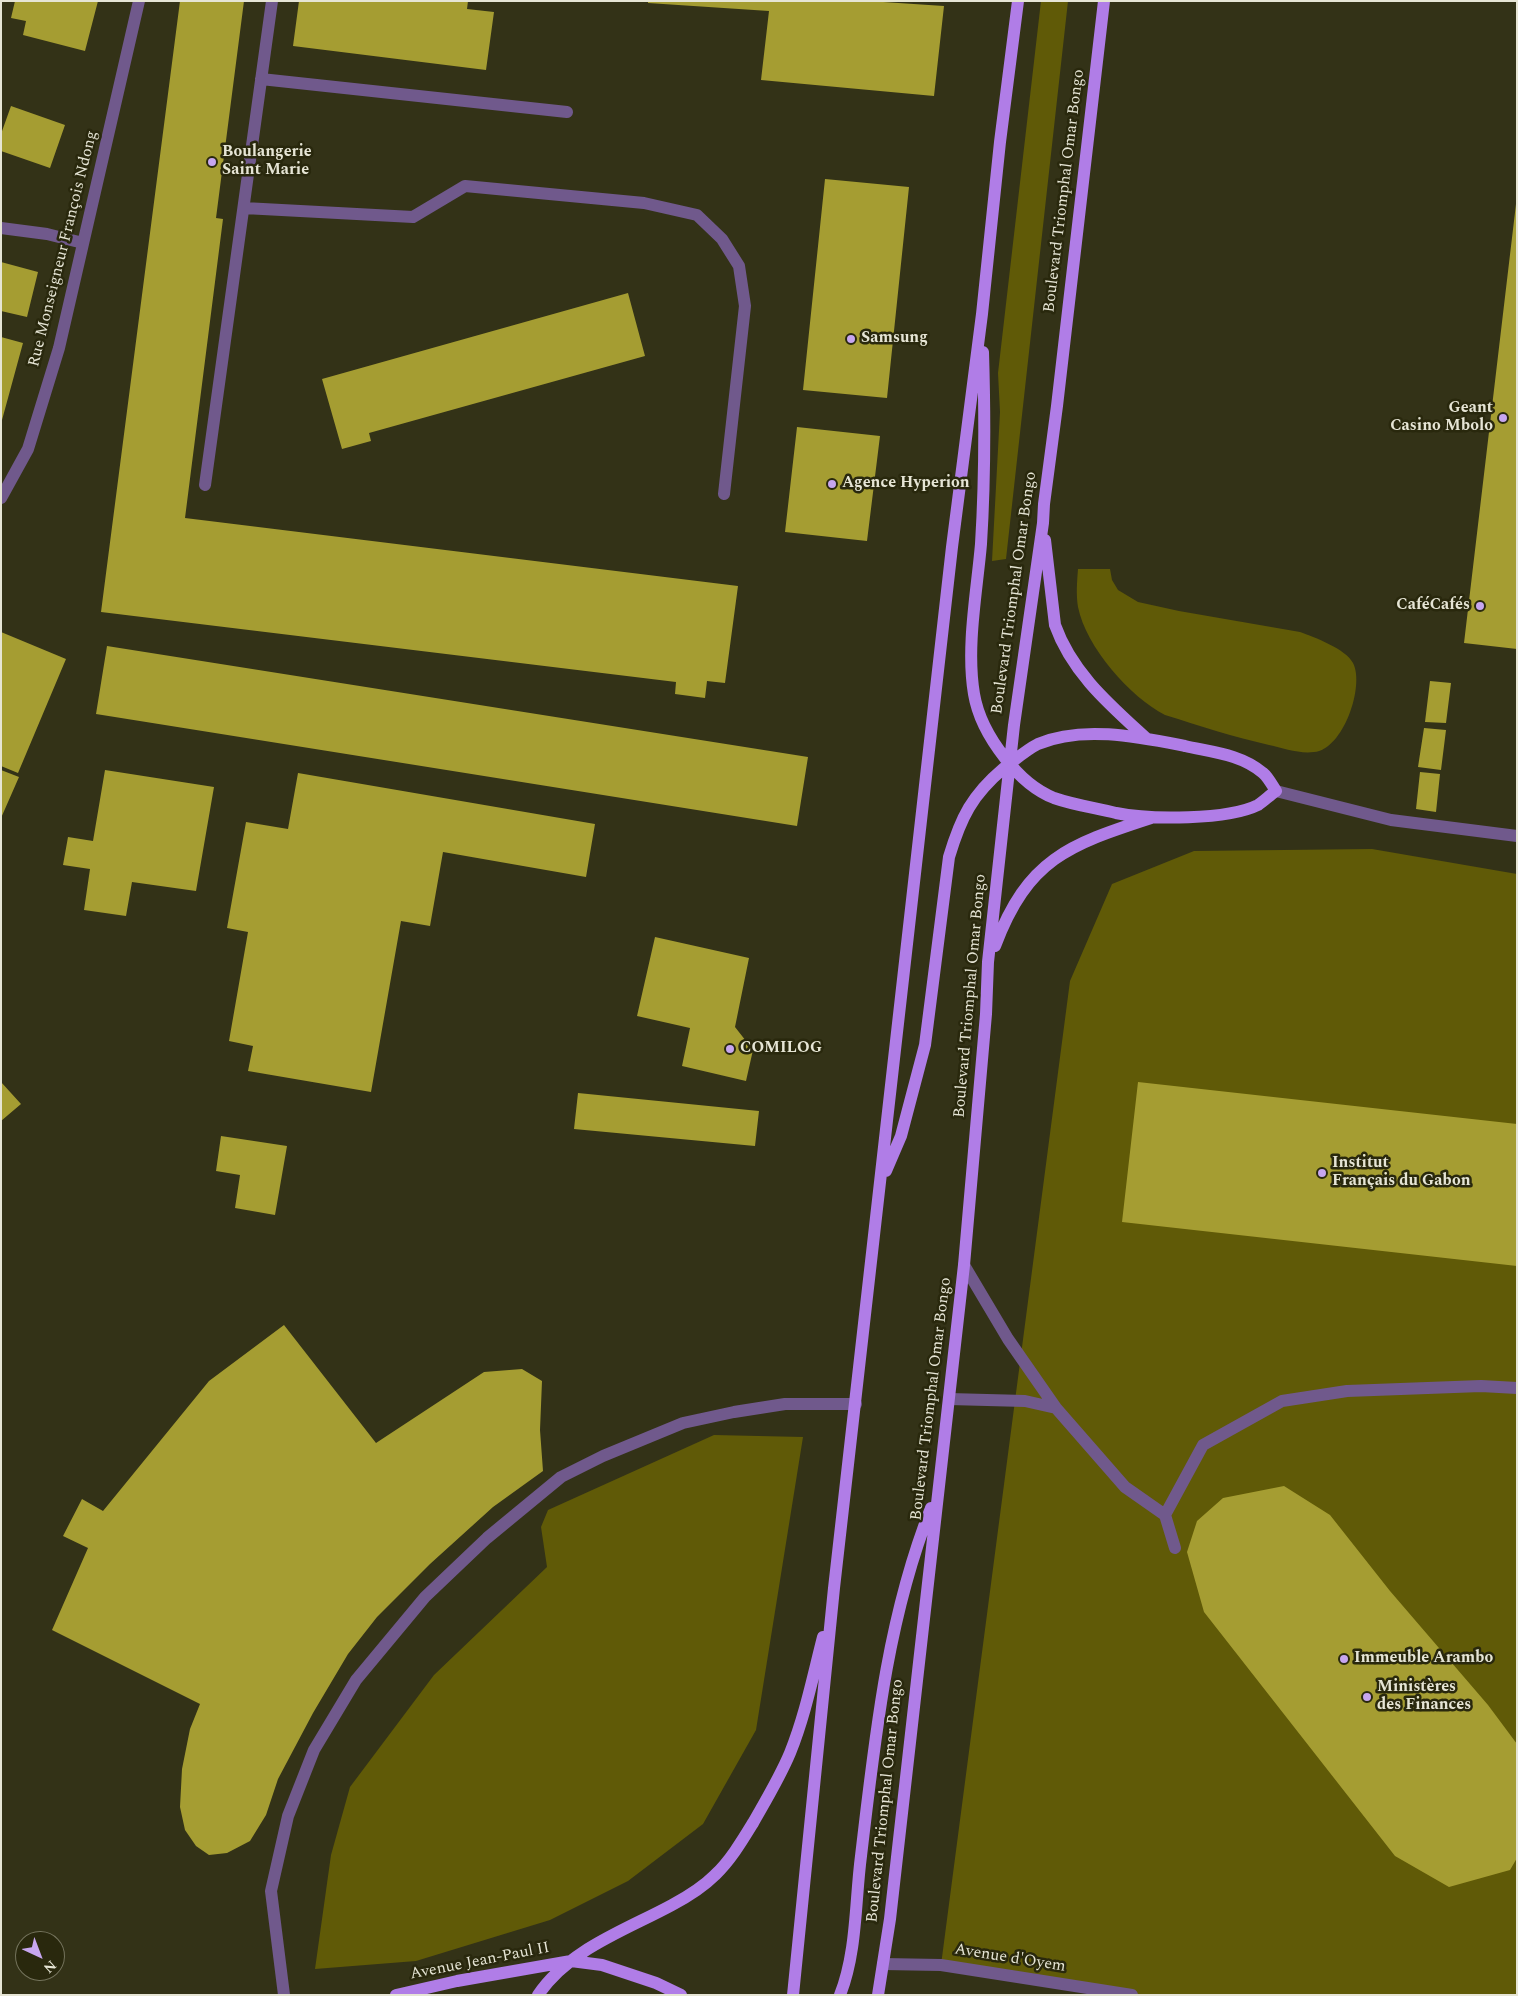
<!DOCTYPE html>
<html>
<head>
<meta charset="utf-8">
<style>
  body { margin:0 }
  #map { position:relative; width:1518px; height:1996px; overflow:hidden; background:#333217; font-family:Spectral,serif }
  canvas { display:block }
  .frame { position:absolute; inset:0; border:2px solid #e6e5d5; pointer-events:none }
  .north { position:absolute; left:15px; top:1931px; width:50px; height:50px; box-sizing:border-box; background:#29280d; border:1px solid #75745d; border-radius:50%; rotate:137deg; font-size:14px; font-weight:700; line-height:20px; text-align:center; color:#e6e5d5 }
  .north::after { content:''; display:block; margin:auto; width:18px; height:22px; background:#c7a6ef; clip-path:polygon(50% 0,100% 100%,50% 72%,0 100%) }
</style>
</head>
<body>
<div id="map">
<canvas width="1518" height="1996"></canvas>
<div class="frame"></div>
<div class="north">N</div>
</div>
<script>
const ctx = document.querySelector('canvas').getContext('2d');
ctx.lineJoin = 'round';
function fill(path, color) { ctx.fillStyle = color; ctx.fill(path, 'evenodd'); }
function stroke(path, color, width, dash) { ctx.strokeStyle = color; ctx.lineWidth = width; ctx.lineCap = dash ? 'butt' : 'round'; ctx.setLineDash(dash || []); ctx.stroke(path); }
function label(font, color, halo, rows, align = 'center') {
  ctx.font = font + ' Spectral,serif'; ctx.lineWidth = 5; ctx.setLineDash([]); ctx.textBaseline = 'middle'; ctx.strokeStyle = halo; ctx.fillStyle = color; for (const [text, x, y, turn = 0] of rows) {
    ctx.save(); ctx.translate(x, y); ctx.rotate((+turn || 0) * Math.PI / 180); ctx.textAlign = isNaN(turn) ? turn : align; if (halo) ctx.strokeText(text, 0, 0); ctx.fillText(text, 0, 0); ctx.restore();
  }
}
fill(new Path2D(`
  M1041,1H1068L1006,559L992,561L1000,412L998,373Z
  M1078,569H1110L1112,580L1118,590L1138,602L1179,611L1300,632C1314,637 1346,649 1353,663C1365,686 1343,750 1314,752C1299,754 1283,748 1269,745C1234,737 1200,726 1165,715C1130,697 1086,647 1078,607C1076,594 1077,582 1078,569Z
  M1372,849L1517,874V1995H1132L941,1965L1070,981L1112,884L1194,851Z
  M714,1435L803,1437L756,1730L703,1824L628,1881L550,1920L416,1961L315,1969L331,1855L350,1787L434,1675L547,1567L541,1527L548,1510Z`), '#605a07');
fill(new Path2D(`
  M15,1H98L85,51L23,35L26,21L11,18Z
  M180,1H244L216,218L223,219L185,518L738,586L725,683L707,681L705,698L675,694L676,682L101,612Z
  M299,1H468L467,9L494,12L486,70L293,46Z
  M648,1H868L944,6L934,96L761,80L769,11L648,3Z
  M11,106L65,125L50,168L1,151V134Z
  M825,179L909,187L887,398L803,390Z
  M1516,204H1517V649L1464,643Z
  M1,262L38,272L27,317L1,311Z
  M628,293L645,356L369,433L371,441L342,449L322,379Z
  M1,337L23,343L2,420H1Z
  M797,427L880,436L867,541L785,532Z
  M1,632L66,659L18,773L1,766Z
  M107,646L808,757L797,826L96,714Z
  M1430,681L1451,683L1446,723L1425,722Z
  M1424,728L1446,730L1441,770L1418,767Z
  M1,770L19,777L1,818Z
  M105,770L214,787L196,891L132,882L126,916L84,910L90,869L63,865L68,837L93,841Z
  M1420,772L1440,774L1436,812L1416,809Z
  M298,773L595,824L586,877L443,852L430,926L401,921L371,1092L248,1071L253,1046L229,1041L248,932L227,928L246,822L288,829Z
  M655,937L749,958L735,1027L753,1050L746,1081L682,1066L690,1028L637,1016Z
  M1,1082L21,1104L1,1121Z
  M1138,1082L1517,1124V1266L1122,1222Z
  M578,1093L759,1111L755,1146L574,1129Z
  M221,1136L287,1146L275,1215L235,1208L240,1175L216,1171Z
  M284,1325L376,1443L484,1372L522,1369L542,1381L540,1430L543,1471L493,1507L430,1564L377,1617L348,1654L313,1713L278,1779L266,1815L250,1841L227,1853L209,1855L196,1846L185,1830L180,1807L182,1769L190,1729L200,1704L52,1630L88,1548L63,1536L82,1499L103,1511L209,1381Z
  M1284,1486L1330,1515L1390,1591L1488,1705L1517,1744V1858L1510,1870L1449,1887L1395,1856L1204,1612L1187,1552L1197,1521L1223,1498Z`), '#a59d32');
stroke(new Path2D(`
  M261,79L567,112
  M244,208L413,217L465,186L644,203L697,215L722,239L739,266L745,306L724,494
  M1,228L47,234L83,243
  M205,485L272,1
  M1,498L28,449L59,348L139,1
  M1276,791L1391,820L1517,836
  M964,1265L1008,1339L1056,1408L1125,1487L1165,1515L1175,1548
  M949,1399L1025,1401L1056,1408
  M1165,1515L1203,1445L1282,1401L1347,1391L1481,1386L1517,1388
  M883,1964L941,1965L1132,1995
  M284,1995L271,1891L288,1816L314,1750L356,1680L425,1597L487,1538L561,1477L603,1456L683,1423L734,1412L785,1404H856`), '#70598c', 12);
stroke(new Path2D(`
  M1045,540L1055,625C1072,673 1110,705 1146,738
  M995,946C1028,859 1068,845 1151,818
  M886,1171L901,1136L925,1045L949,857C961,817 972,795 1004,768C1015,760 1026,750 1038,744C1082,725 1139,737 1185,746C1211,752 1241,754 1263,773C1268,777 1272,785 1276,791C1270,795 1264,801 1258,805C1228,820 1150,820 1116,813C1096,808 1074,805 1054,798C1034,790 1018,775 1005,758C990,739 978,718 974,694C966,647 977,591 981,544C985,480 985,416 983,352
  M396,1995L457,1981L571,1961L602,1965L656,1983L681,1995
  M538,1995C569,1949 626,1930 672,1905C687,1897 703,1887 715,1875C730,1861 742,1841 753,1823C766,1800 780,1777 790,1753C805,1716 813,1676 823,1637
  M793,1995L834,1588L952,547L982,314L1000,142L1018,1
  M840,1995C857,1952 855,1902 861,1856C875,1738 887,1619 931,1508
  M878,1995L890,1919L964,1265L986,1014L988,962L1014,725L1043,523L1044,504L1057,406L1104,1`), '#b07de7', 12);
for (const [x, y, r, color] of [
  [212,162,5,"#c7a6ef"],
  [851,339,5,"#c7a6ef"],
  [1503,418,5,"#c7a6ef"],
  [832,484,5,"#c7a6ef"],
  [1480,606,5,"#c7a6ef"],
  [730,1049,5,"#c7a6ef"],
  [1322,1173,5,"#c7a6ef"],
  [1344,1659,5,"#c7a6ef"],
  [1367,1697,5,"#c7a6ef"]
]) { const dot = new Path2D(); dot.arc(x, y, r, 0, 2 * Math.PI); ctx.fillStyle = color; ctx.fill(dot); stroke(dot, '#29280d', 2); }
label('bold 16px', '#e6e5d5', '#29280d', [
  ["Boulangerie",222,153],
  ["Saint Marie",222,171],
  ["Samsung",861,339],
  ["Geant",1493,409,"right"],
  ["Casino Mbolo",1493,427,"right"],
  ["Agence Hyperion",842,484],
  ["CaféCafés",1470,606,"right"],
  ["COMILOG",740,1049],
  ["Institut",1332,1164],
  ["Français du Gabon",1332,1182],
  ["Immeuble Arambo",1354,1659],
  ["Ministères",1377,1688],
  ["des Finances",1377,1706]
], 'left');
label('16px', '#e6e5d5', '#29280d', [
  ["Boulevard Triomphal Omar Bongo",1065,191,-83],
  ["Rue Monseigneur François Ndong",64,249,-76],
  ["Boulevard Triomphal Omar Bongo",1015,593,-82],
  ["Boulevard Triomphal Omar Bongo",971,996,-85],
  ["Boulevard Triomphal Omar Bongo",932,1399,-83],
  ["Boulevard Triomphal Omar Bongo",886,1801,-84],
  ["Avenue d'Oyem",1010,1959,9],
  ["Avenue Jean-Paul II",480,1962,-11]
]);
</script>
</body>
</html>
